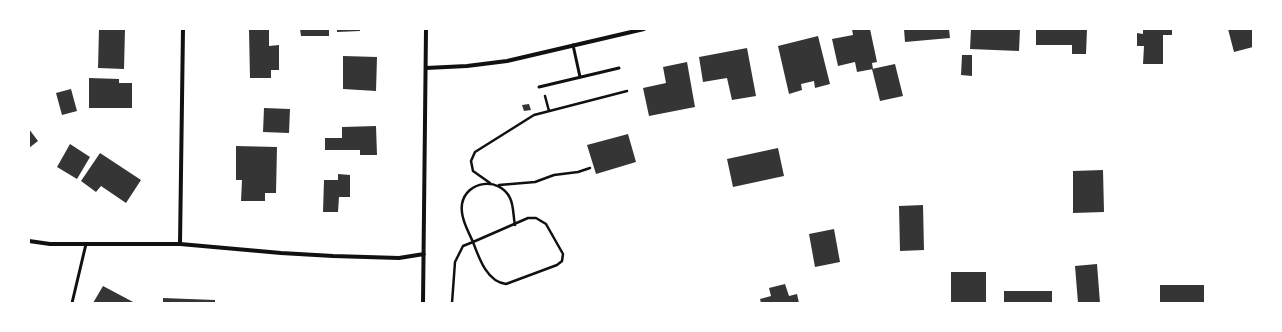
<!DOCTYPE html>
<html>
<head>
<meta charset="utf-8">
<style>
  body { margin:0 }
  #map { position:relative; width:1282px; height:332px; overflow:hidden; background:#fff; font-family:Raleway,sans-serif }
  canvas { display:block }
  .frame { position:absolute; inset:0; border:30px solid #fff; pointer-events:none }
</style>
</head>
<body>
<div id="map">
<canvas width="1282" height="332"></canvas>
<div class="frame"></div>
</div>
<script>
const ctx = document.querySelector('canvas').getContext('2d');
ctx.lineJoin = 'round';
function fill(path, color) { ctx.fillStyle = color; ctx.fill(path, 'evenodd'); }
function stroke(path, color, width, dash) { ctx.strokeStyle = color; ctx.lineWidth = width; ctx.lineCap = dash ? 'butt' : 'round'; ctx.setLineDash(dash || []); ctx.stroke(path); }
fill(new Path2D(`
  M99,29H125L124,69L98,68Z
  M269,29V46L279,45V70H271V78H250L249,30Z
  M300,29H329V36H301Z
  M337,29H360V31L337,32Z
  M852,29H870L877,62L872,63L873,69L857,72L855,62L838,66L832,39L853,35Z
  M904,29H949L950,38L905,42Z
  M971,29H1020L1019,51L970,49Z
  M1036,29H1087L1086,54H1072V45H1036Z
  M1143,29H1172V35H1163V64H1143L1144,46H1137V33L1143,34Z
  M1228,29H1253V47L1234,52Z
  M818,36L830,84L815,88L814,81L801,84L802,90L789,94L778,46Z
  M747,48L756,96L732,100L727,78L703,82L699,57Z
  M962,55H972V76L961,75Z
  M343,56L377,57L376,91L343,89Z
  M687,62L695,107L649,116L643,88L666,83L663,67Z
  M895,64L903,96L880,101L872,69Z
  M89,78L119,79V83H132V108H89Z
  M71,89L77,111L62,115L56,93Z
  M529,104L531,110L524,111L522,105Z
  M264,108L290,109L289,133L263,132Z
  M376,126L377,155H360V150H325V138H342V127Z
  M29,129L38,141L29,148Z
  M628,134L636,162L596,174L587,145Z
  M70,144L90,157L77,179L57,167Z
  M236,146L277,147L276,193H265V201H241L242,180H236Z
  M778,148L784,176L733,187L727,159Z
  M100,153L141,180L126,203L101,186L96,192L81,181Z
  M1103,170L1104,212L1073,213V171Z
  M338,174L350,175V197H339L338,212H323L324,180H338Z
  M923,205L924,250L900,251L899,206Z
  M834,229L840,262L815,267L809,234Z
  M1097,264L1100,303H1078L1075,266Z
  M951,272H986V303H951Z
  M785,284L789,296L797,294L799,303H761L760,299L771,296L769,288Z
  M1160,285H1204V303H1160Z
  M103,286L135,303H93Z
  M1004,291H1052V303H1004Z
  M163,298L215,300V303H163Z`), '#353535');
stroke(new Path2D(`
  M545,96L549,111
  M490,183L473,171L471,161L475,152L534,115L627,91
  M499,185L535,182L554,175L578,172L590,168
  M528,218H536L546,224L563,254L562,261L557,265L506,284C487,282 479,258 473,242Z
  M452,303L455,262L463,246L473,242C468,231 460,217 462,204C466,181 499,176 510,198C514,206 513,216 515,225`), '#111', 2.5);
stroke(new Path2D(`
  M573,45L580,77
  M539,87L619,68
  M72,303L86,244`), '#111', 3);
stroke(new Path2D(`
  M426,68L467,66L507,61L644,29
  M29,241L50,244H180L281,253L333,256L399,258L424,254
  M180,244L183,29
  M423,303L426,29`), '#111', 4);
</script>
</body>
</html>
